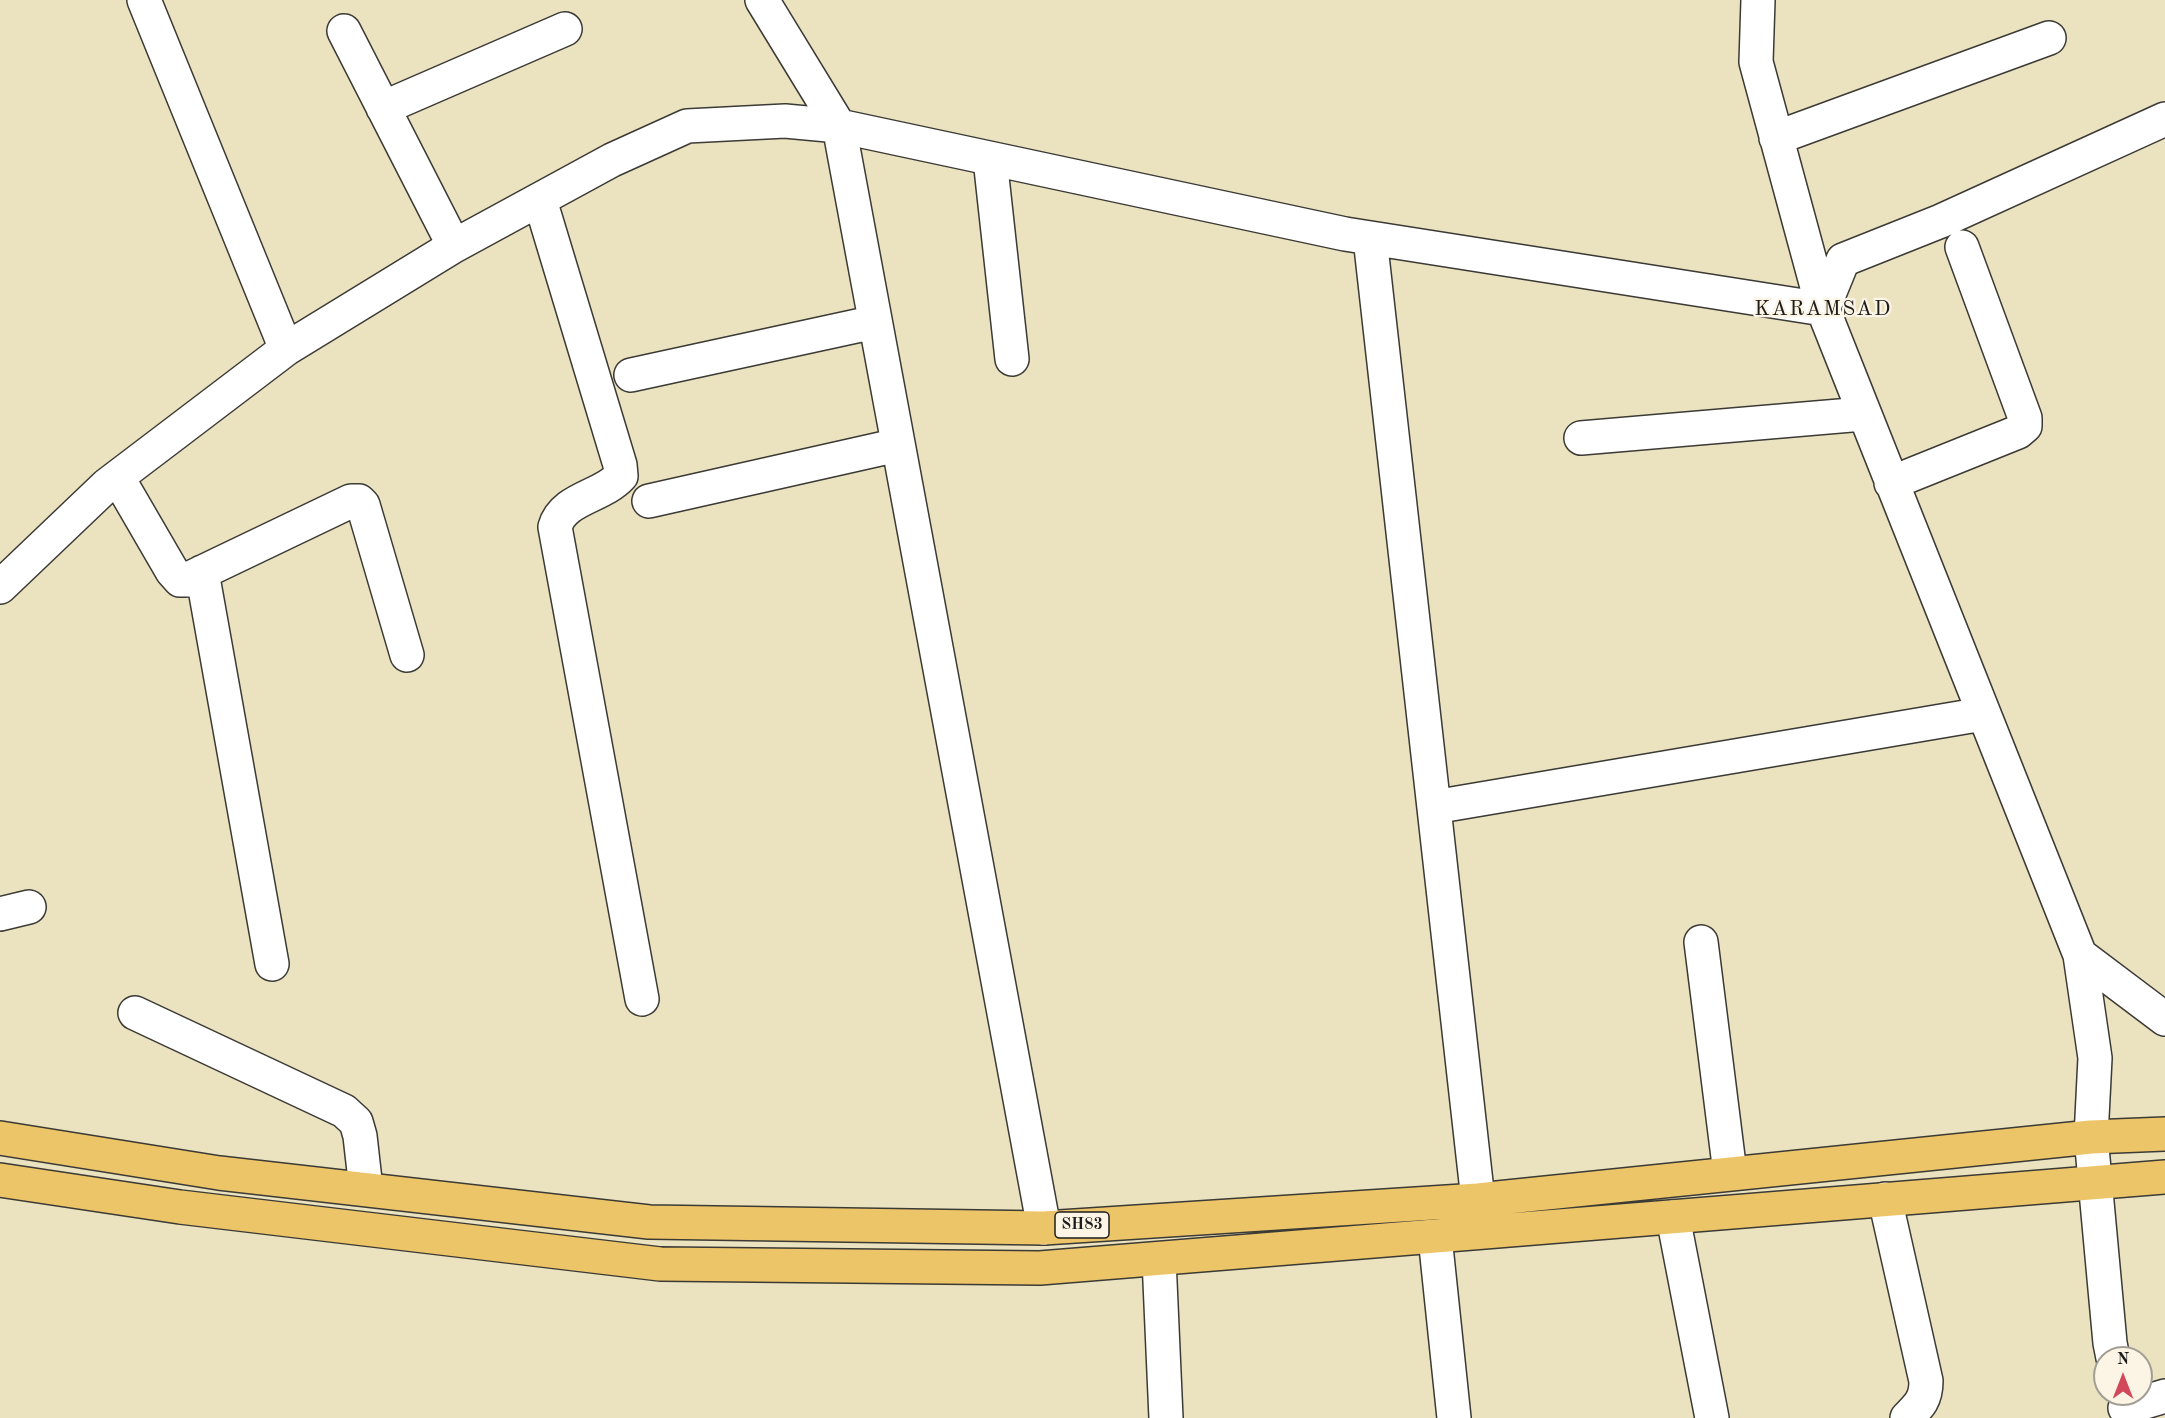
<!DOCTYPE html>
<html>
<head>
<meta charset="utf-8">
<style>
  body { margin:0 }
  #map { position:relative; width:2165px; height:1418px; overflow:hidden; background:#ebe2c0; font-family:"Old Standard TT",serif }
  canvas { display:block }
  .north { position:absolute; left:2093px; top:1346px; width:60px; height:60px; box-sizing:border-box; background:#fcf5e5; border:2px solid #a29e95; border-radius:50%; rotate:0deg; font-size:16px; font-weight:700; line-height:24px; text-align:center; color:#1c1c1c }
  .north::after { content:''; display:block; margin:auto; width:21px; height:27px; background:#d1495b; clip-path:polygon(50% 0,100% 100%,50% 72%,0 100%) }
</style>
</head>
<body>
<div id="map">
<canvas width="2165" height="1418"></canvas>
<div class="north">N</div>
</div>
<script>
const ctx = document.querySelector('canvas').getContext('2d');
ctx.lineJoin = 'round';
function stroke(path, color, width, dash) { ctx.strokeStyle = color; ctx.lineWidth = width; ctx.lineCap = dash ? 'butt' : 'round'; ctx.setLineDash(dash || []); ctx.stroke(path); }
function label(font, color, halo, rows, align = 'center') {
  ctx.font = font + ' "Old Standard TT",serif'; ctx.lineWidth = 4.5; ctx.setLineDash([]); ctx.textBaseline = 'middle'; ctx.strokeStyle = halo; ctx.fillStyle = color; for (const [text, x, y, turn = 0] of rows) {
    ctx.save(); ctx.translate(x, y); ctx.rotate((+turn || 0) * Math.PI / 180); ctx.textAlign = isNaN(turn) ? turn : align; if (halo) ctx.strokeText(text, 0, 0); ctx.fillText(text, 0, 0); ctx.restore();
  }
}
const minor = new Path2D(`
  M144,0L286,349
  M762,0L839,126L1044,1228
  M344,31L454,246
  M383,108L565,29
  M2165,119L1941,221L1843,260L1823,309L2080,955L2165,1019
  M1776,138L2049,38
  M990,159L1012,359
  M540,200L620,465L621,476C602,497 563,498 555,527L642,999
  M1370,238L1478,1200
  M631,375L875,322
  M1581,438L1863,414
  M118,478L172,571L180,580H186L351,501H359L363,505L407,655
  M1891,483L2018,432L2025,426V418L1962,247
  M649,501L898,445
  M202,572L272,964
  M0,587L107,485L286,349L454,246L612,160L687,126L785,121L839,126L1345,234L1823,309L1756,62L1758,0
  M1434,807L1983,714
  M0,914L29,907
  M1701,942L1730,1173
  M2080,955L2095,1058L2091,1137L2110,1343L2113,1358
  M135,1013L344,1111L356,1122L360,1136L366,1189
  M1885,1199L1926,1381C1926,1399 1920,1405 1907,1418
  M1673,1217L1712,1418
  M1435,1237L1454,1418
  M1159,1259L1166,1418
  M2125,1408L2165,1396`);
const major = new Path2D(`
  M0,1138L219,1173L649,1222L1044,1228L1478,1200L2091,1137L2165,1134
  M0,1180L180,1207L660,1264L1040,1268L2165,1177`);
stroke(minor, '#3b3a35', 36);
stroke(major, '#3b3a35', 36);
stroke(minor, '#fff', 33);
stroke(major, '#edc569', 33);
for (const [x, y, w] of [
  [1082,1225,54]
]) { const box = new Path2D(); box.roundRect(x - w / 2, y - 13, w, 26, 4.5); ctx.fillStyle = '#fcf5e5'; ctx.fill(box); stroke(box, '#1c1c1c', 1.5); }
label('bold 16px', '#1c1c1c', null, [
  ["SH83",1082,1225]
]);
ctx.letterSpacing = '1.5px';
label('21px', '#1c1c1c', '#fcf5e5', [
  ["KARAMSAD",1823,309]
]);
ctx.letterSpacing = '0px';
</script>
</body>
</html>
